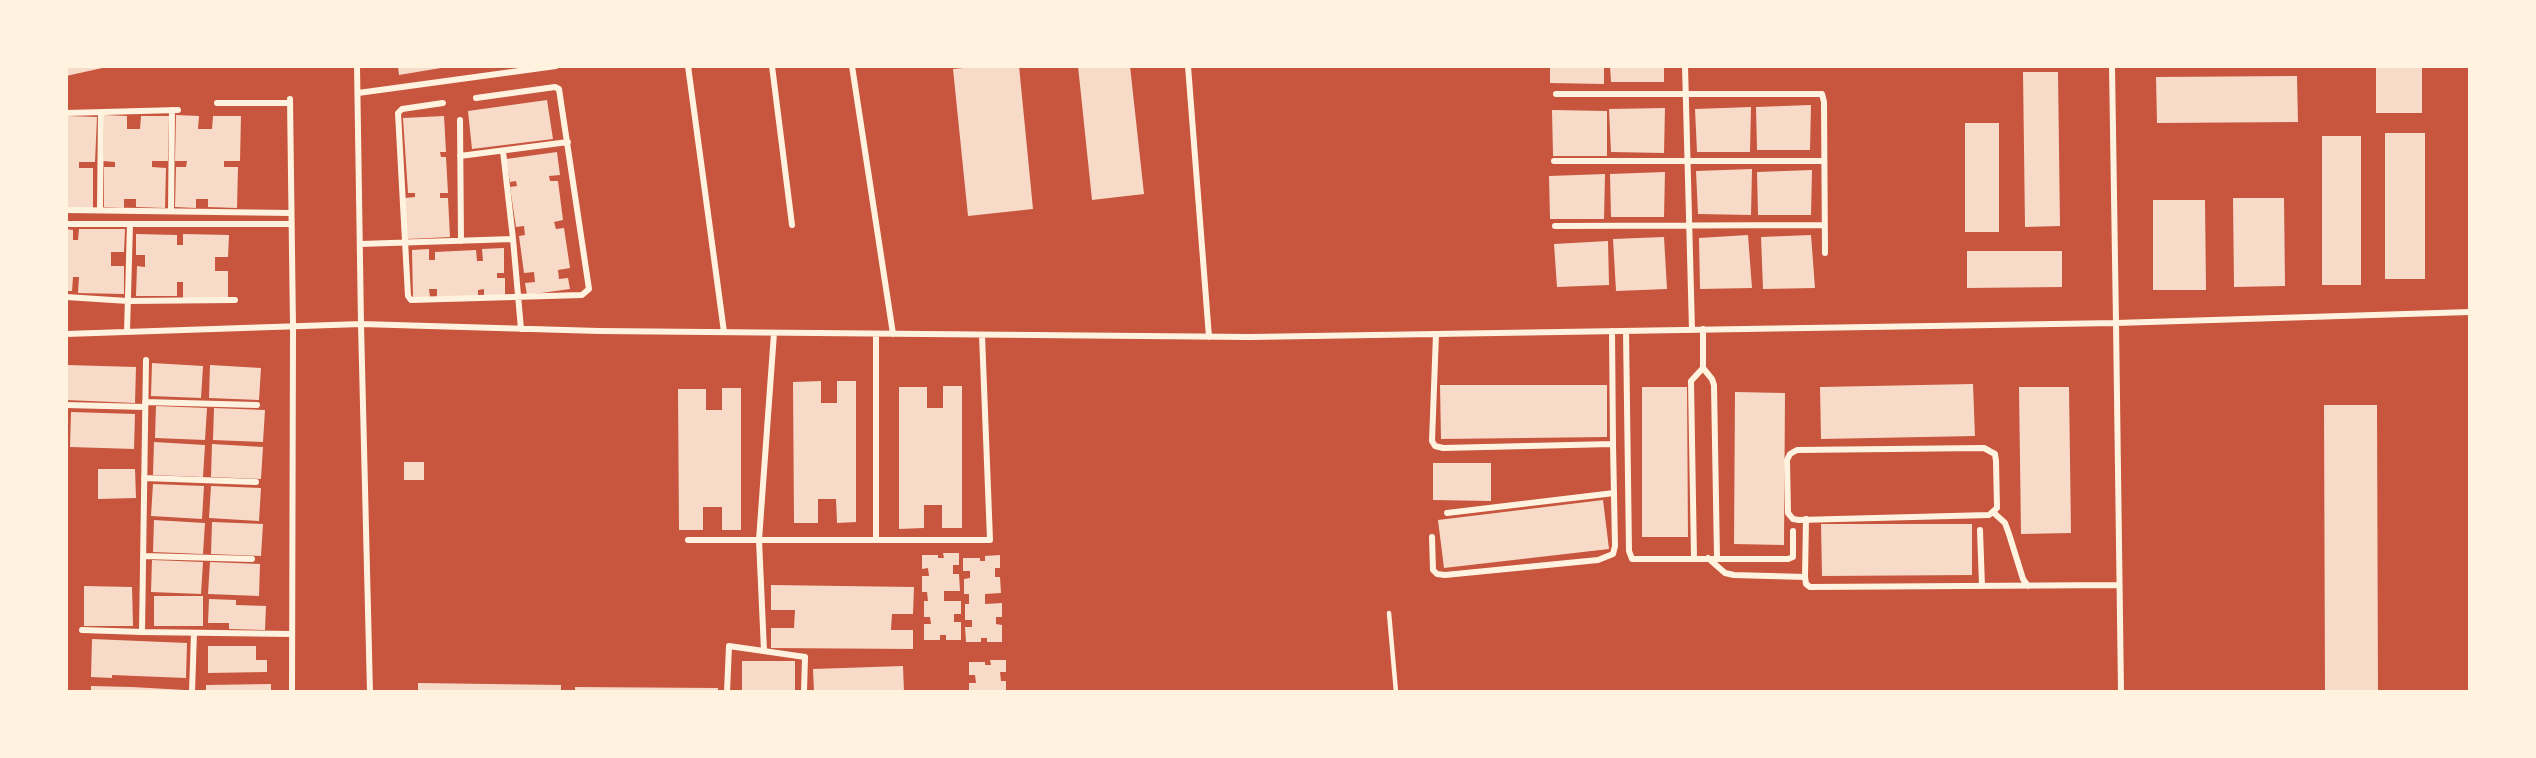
<!DOCTYPE html>
<html>
<head>
<meta charset="utf-8">
<style>
  body { margin:0 }
  #map { position:relative; width:2536px; height:758px; overflow:hidden; background:#c8553d; font-family:Raleway,sans-serif }
  canvas { display:block }
  .frame { position:absolute; inset:0; border:68px solid #fff3e0; pointer-events:none }
</style>
</head>
<body>
<div id="map">
<canvas width="2536" height="758"></canvas>
<div class="frame"></div>
</div>
<script>
const ctx = document.querySelector('canvas').getContext('2d');
ctx.lineJoin = 'round';
function fill(path, color) { ctx.fillStyle = color; ctx.fill(path, 'evenodd'); }
function stroke(path, color, width, dash) { ctx.strokeStyle = color; ctx.lineWidth = width; ctx.lineCap = dash ? 'butt' : 'round'; ctx.setLineDash(dash || []); ctx.stroke(path); }
fill(new Path2D(`
  M66,66H107V67L66,76Z
  M398,66H447V67L399,75Z
  M984,66H1019L1033,209L968,216L953,69Z
  M1078,66H1130L1144,194L1092,200Z
  M1550,66H1604V84L1550,83Z
  M1610,66H1664V82H1611Z
  M2376,66H2422V113H2376Z
  M2023,72H2058L2060,226L2025,227Z
  M2297,76L2298,122L2157,123L2156,77Z
  M547,100L553,139L472,149L468,111Z
  M1811,105L1810,150H1757L1756,107Z
  M1751,107L1750,152H1697L1695,109Z
  M1665,108L1664,153L1611,152L1609,109Z
  M1552,110L1607,111V156H1553Z
  M104,115L127,116V129H140L141,116H169L168,161H152V167L166,168L165,208L136,207V199H124V208L104,207V167H115V162L103,161Z
  M176,115L199,116L198,129H212L213,116H241L240,161H224V167H238L237,208L208,207V199H196V208L175,207L176,167H186L187,161H175Z
  M68,116L97,117L95,162H79V168H93V208H66V129H68Z
  M444,116L446,152H440L441,157H446L448,193H440V198H448L450,237L407,239L405,198L415,197V193H408L403,118Z
  M1965,123H1999V232H1965Z
  M2385,133H2425V279H2385Z
  M2322,136H2361V285H2322Z
  M557,152L560,175L549,176L550,181H558L563,220L554,222L556,229L564,228L570,268L558,270L559,279L568,278L570,289L527,295L525,283L535,282L534,272L524,273L519,236L525,235L524,226L516,227L510,187L517,186L516,181L510,182L506,159Z
  M1752,169L1751,215L1698,214L1696,171Z
  M1812,170L1811,215H1758L1757,172Z
  M1665,172L1664,217H1611L1610,174Z
  M1605,174L1604,219H1550L1549,176Z
  M2233,198H2284L2285,286L2234,287Z
  M2153,200H2205L2206,290H2153Z
  M66,229L73,230V240H78L79,229H125L124,252H111V266H124V294L78,293L79,277H73L72,291H66Z
  M136,234L177,235V245H183V234L229,235L228,257H215V271H228V299L183,298V282H177V296H136L137,266L145,267V255H136Z
  M1748,235L1752,288L1700,289L1699,238Z
  M1811,235L1815,288L1763,289L1761,237Z
  M1664,237L1667,289L1616,291L1613,239Z
  M1608,241L1609,285L1557,287L1554,244Z
  M504,248V273H497V278H505V295L484,296V289L478,290V296L437,298V289H429L430,297H413L412,250L429,249V260H435V252L476,250L477,261H483L482,249Z
  M1967,251H2062V287L1967,288Z
  M152,363L203,366L201,398L151,396Z
  M66,365L136,367L135,403L66,400Z
  M210,365L261,368L259,400L209,398Z
  M821,381V403H837V381H856V522L837,523L836,499H818V523H794L793,382Z
  M1973,384L1975,436L1821,439L1820,387Z
  M1440,385H1607V437L1441,439Z
  M943,386H962V528H942V505H924V528L899,529V387H927V408H943Z
  M1642,387H1687L1688,537H1642Z
  M2019,387H2069L2071,533L2021,534Z
  M722,388H741V530H722V507H703V530H679L678,389H706V410H722Z
  M1735,392L1785,393L1784,545L1734,544Z
  M2324,405H2377L2378,691H2325Z
  M156,406L207,408L205,440L155,438Z
  M214,408L265,410L263,442L213,440Z
  M71,412L135,414L134,449L70,447Z
  M154,442L205,445L203,477L153,475Z
  M212,444L263,447L261,479L211,477Z
  M404,462H424V480H404Z
  M1433,463H1491V501L1433,500Z
  M98,469H135L136,498L98,499Z
  M153,484L204,486L202,519L151,516Z
  M211,486L261,488L259,521L209,518Z
  M1603,500L1609,549L1444,568L1438,520Z
  M154,520L205,523L203,554L153,552Z
  M212,522L263,524L261,556L211,554Z
  M1821,524H1972V575L1822,576Z
  M943,553H959V565H953V574H959L960,591H944V601H961V614H954V622H961V640H946V635H940V640H924V624H931L930,617H924V601H928L927,592H922V576H929L928,568L922,569V555H938V558H944Z
  M1000,555V568H995V577H1000L1001,593L985,594V604L1002,603V617H996V624L1002,625V642H987V638H981V642H966L965,627H972V620H965V604H969V594H964V579L970,578V571H963V558H980V561H985V556Z
  M152,560L203,562L201,594L151,592Z
  M210,562L260,564L259,596L208,594Z
  M771,585L914,587L913,614H892L891,630H913V649L771,648V628H794L795,610H771Z
  M84,586L132,587L133,626H84Z
  M154,596H203V626H154Z
  M209,599L236,600V605L266,606L265,630L229,629V623H208Z
  M92,639L187,643L186,678L112,675V678L91,677Z
  M208,646H256V660H267V672L208,673Z
  M990,660H1006V672H1000L1001,681H1006V692H969V683H976L975,675H969V662H985V665H991Z
  M742,661H795V692H742Z
  M903,666L904,692H814L813,669Z
  M418,683L561,685V692H418Z
  M271,684V692H206V685Z
  M91,686L132,687L185,690V692H91Z
  M575,687L718,688V692H575Z`), '#f7dbc8');
stroke(new Path2D(`
  M1389,613L1396,692`), '#fff3e0', 4.5);
stroke(new Path2D(`
  M357,66L361,324L599,331L1250,337L2116,323L2121,692
  M688,66L724,332
  M772,66L792,225
  M852,66L893,334
  M1188,66L1209,337
  M1685,66L1692,330
  M2112,66L2116,323L2470,312
  M358,93L556,66
  M1556,94H1822L1824,102L1825,253
  M290,99L293,327L292,692
  M217,103H290
  M443,103L402,109L398,113L408,296L411,300L582,295L589,289L559,89L555,87L476,98
  M66,113L178,110
  M460,120L461,241
  M503,151L513,239
  M460,156L568,142
  M1554,161H1824
  M66,210L291,213
  M100,210L101,113
  M171,211L172,110
  M66,224H291
  M1555,226L1824,225
  M360,244L513,239L521,329
  M66,297L128,301L235,300
  M1612,331L1613,444
  M1626,331L1629,551L1632,559H1788L1793,557V531
  M127,332L130,224
  M66,334L361,324L370,692
  M876,334V540
  M146,360L142,632L292,634
  M1703,368L1712,379L1714,385L1717,558
  M145,402L257,405
  M66,405L145,407
  M1984,448L1995,454L1996,461L1997,508L1989,515L1799,520L1793,519L1788,513L1787,460L1790,454L1797,450Z
  M144,478L256,482
  M1447,513L1614,493
  M1994,513L2005,523L2009,534L2023,579L2028,586
  M1980,530L1982,586
  M1432,537L1433,570L1437,574L1445,575L1598,560L1613,554L1615,546L1613,444L1443,448L1435,446L1432,441L1436,334
  M688,540H990L982,335
  M143,556L252,559
  M1694,558L1691,381L1703,368V329
  M1708,558L1725,573L1734,575L1805,577L1806,584L1810,587L2119,585
  M1805,577L1806,519
  M82,630L142,632
  M764,651L759,540L774,333
  M192,692L194,633
  M727,692L729,646L805,657L804,692`), '#fff3e0', 6);
</script>
</body>
</html>
